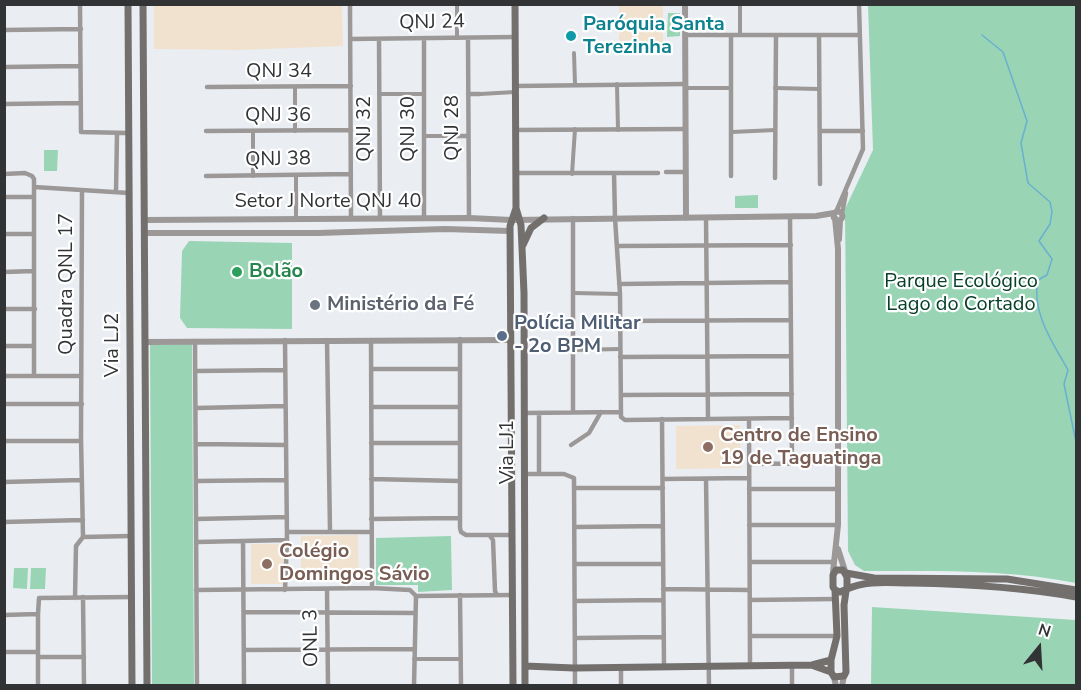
<!DOCTYPE html>
<html>
<head>
<meta charset="utf-8">
<style>
  body { margin:0 }
  #map { position:relative; width:1081px; height:690px; overflow:hidden; background:#eaeef3; font-family:"Nunito Sans",sans-serif }
  canvas { display:block }
  .frame { position:absolute; inset:0; border:6px solid #313335; pointer-events:none }
  .north { position:absolute; left:1009px; top:618px; width:60px; height:60px; -webkit-text-stroke:4px #fff; paint-order:stroke; rotate:18deg; font-size:16px; font-weight:700; line-height:24px; text-align:center; color:#313335 }
  .north::after { content:''; display:block; margin:auto; width:21px; height:27px; background:#313335; clip-path:polygon(50% 0,100% 100%,50% 72%,0 100%) }
</style>
</head>
<body>
<div id="map">
<canvas width="1081" height="690"></canvas>
<div class="frame"></div>
<div class="north">N</div>
</div>
<script>
const ctx = document.querySelector('canvas').getContext('2d');
ctx.lineJoin = 'round';
function fill(path, color) { ctx.fillStyle = color; ctx.fill(path, 'evenodd'); }
function stroke(path, color, width, dash) { ctx.strokeStyle = color; ctx.lineWidth = width; ctx.lineCap = dash ? 'butt' : 'round'; ctx.setLineDash(dash || []); ctx.stroke(path); }
function label(font, color, halo, rows, align = 'center') {
  ctx.font = font + ' "Nunito Sans",sans-serif'; ctx.lineWidth = 4.5; ctx.setLineDash([]); ctx.textBaseline = 'middle'; ctx.strokeStyle = halo; ctx.fillStyle = color; for (const [text, x, y, turn = 0] of rows) {
    ctx.save(); ctx.translate(x, y); ctx.rotate((+turn || 0) * Math.PI / 180); ctx.textAlign = isNaN(turn) ? turn : align; if (halo) ctx.strokeText(text, 0, 0); ctx.fillText(text, 0, 0); ctx.restore();
  }
}
fill(new Path2D(`
  M154,5H342L343,46L240,50L154,49Z
  M619,5H663V47H619Z
  M740,425L741,468L676,469V426Z
  M358,535L359,579L301,578V536Z
  M251,544H284L283,584H251Z`), '#f0e2ce');
fill(new Path2D(`
  M868,5H1075L1076,14V583C1007,569 935,571 864,571L855,565L848,551L845,209L873,150Z
  M668,13H680V36L667,37Z
  M44,150H58L57,171H44Z
  M758,195V208H735V196Z
  M189,241L292,243V329L187,328L180,318L182,251Z
  M192,344L194,685H152L150,345Z
  M451,536L452,590L418,592V585H376V538Z
  M14,568H28L27,589L13,588Z
  M31,568H46L45,589H30Z
  M872,607L1076,620V685H871Z`), '#99d5b5');
stroke(new Path2D(`
  M982,35L1003,52L1027,121L1021,143L1028,183L1050,202L1052,212L1050,224L1039,241L1052,259L1047,275L1038,280C1031,312 1053,343 1068,370L1064,384L1076,442`), '#69b0d0', 1.5);
stroke(new Path2D(`
  M457,4V38
  M740,4V35
  M574,53L575,84
  M617,84L618,130
  M295,87V131
  M685,88H731
  M775,88L819,89
  M379,94H424
  M480,94L515,92
  M732,132L775,130
  M424,136H453
  M572,174L575,129
  M253,176V131
  M296,219V176
  M574,293L620,294
  M574,350L620,349
  M414,659H461`), '#9b9897', 4);
stroke(new Path2D(`
  M80,4L81,132L129,133
  M350,4L351,219
  M4,30L81,29
  M685,35H860
  M819,35L820,184
  M731,36V176
  M468,38L469,218
  M350,39L515,37
  M379,39L380,219
  M4,67L80,66
  M515,86L685,84
  M207,87L351,86
  M468,94H480
  M4,104L80,103
  M515,130L685,129
  M206,131L351,130
  M820,131H863
  M453,136H468
  M666,172H686
  M516,173H658
  M614,173L615,218L620,294L621,417L625,420L792,418
  M4,174L25,173L32,176L34,179V376
  M206,176L351,174
  M775,178L776,36
  M34,187L129,193
  M82,191L81,438L83,537L131,536
  M116,192L117,134
  M4,197H34
  M836,212L863,149L859,4
  M842,214L846,193
  M790,217L792,463
  M573,218V412
  M706,218L708,419
  M424,219V38
  M4,234H33
  M617,246L791,245
  M4,272L34,271
  M619,284L790,282
  M4,309H35
  M620,321L791,320
  M460,339V528L461,532L466,535H512
  M285,340L287,540L285,590
  M327,340L330,531
  M371,340L372,588
  M195,341L197,686
  M4,346H34
  M620,357L791,356
  M371,369H460
  M196,371L285,370
  M4,376H81
  M621,395L792,394
  M4,404H82
  M371,407H460
  M196,408L285,406
  M524,413L620,412
  M539,413V474
  M662,419L664,666
  M749,419L750,665
  M4,441H81
  M371,443H460
  M196,444L286,445
  M571,445L589,433L601,412
  M749,464L838,463
  M524,474H564L574,478L575,686
  M371,479L459,481
  M663,479L749,478
  M706,479L709,686
  M196,481L286,480
  M4,482L82,480
  M575,488H663
  M749,489H838
  M196,519L287,517
  M371,519L459,518
  M4,522L83,520
  M749,525H838
  M575,527L663,526
  M287,532H371
  M490,536L493,540L495,591L497,595
  M243,541L244,686
  M197,542L287,540
  M750,562H834
  M575,564H663
  M663,589L749,590
  M196,590L372,588L410,590L416,596L414,686
  M327,590L328,686
  M460,595L461,686
  M416,596L513,595
  M83,597L84,686
  M75,598L76,546L83,537
  M750,600L836,599
  M575,601L663,600
  M244,612L415,613
  M38,614V686
  M4,615L38,614L39,598L132,597
  M750,636H837
  M576,638L664,637
  M244,650L414,649
  M4,652H38
  M39,657H84
  M621,667V686
  M792,686V665`), '#9b9897', 4.5);
stroke(new Path2D(`
  M685,4L686,218
  M833.5 216a4.5 4.5 0 1 1 9 0a4.5 4.5 0 1 1-9 0Z
  M145,220L469,218L512,220L816,216L834,213
  M144,233H318L445,229L510,231
  M839,239L840,220
  M146,342L511,340
  M838,549L845,571
  M833,572L838,525V249L835,218
  M834,677L836,686
  M842,686L844,676`), '#9b9897', 6);
stroke(new Path2D(`
  M128,4L132,686
  M143,4L147,686
  M516,208L521,225L524,293L525,686
  M523,245L531,228L544,218
  M846,573L874,578L1007,579L1076,590
  M847,589C867,580 889,583 911,583C967,584 1021,587 1076,597
  M525,666L574,668L812,665L831,660
  M814,666L831,672L834,677L844,676L846,672L844,605L846,591
  M831,672V660L837,636L835,590L833,587V575L836,570H843L847,577V589L840,592L835,590
  M513,686L510,226L516,208L515,4`), '#736f6d', 7);
for (const [x, y, r, color] of [
  [571,36,6,"#0f9aa8"],
  [237,272,6,"#2e9e5b"],
  [315,305,6,"#6b7280"],
  [502,336,6,"#5c6f8a"],
  [708,447,6,"#8d6e63"],
  [267,564,6,"#8d6e63"]
]) { const dot = new Path2D(); dot.arc(x, y, r, 0, 2 * Math.PI); ctx.fillStyle = color; ctx.fill(dot); stroke(dot, '#fff', 2); }
label('20px', '#313335', '#fff', [
  ["QNJ 24",432,23,-1],
  ["QNJ 34",279,72],
  ["QNJ 36",278,116],
  ["QNJ 28",453,128,-90],
  ["QNJ 32",365,129,-90],
  ["QNJ 30",409,129,-90],
  ["QNJ 38",278,160,-1],
  ["Setor J Norte QNJ 40",328,202],
  ["Quadra QNL 17",67,284,-90],
  ["Via LJ2",113,345,-90],
  ["Via LJ1",508,452,-90],
  ["ONL 3",312,638,-91]
]);
label('bold 20px', '#0d838f', '#fff', [
  ["Paróquia Santa",583,25],
  ["Terezinha",583,48]
], 'left');
label('bold 20px', '#27864d', '#fff', [
  ["Bolão",249,272]
], 'left');
label('20px', '#08402a', '#fff', [
  ["Parque Ecológico",961,282],
  ["Lago do Cortado",961,305]
]);
label('bold 20px', '#5b616d', '#fff', [
  ["Ministério da Fé",327,305]
], 'left');
label('bold 20px', '#4e5e75', '#fff', [
  ["Polícia Militar",514,324],
  ["- 2o BPM",514,347]
], 'left');
label('bold 20px', '#785e54', '#fff', [
  ["Centro de Ensino",720,436],
  ["19 de Taguatinga",720,459],
  ["Colégio",279,552],
  ["Domingos Sávio",279,575]
], 'left');
</script>
</body>
</html>
